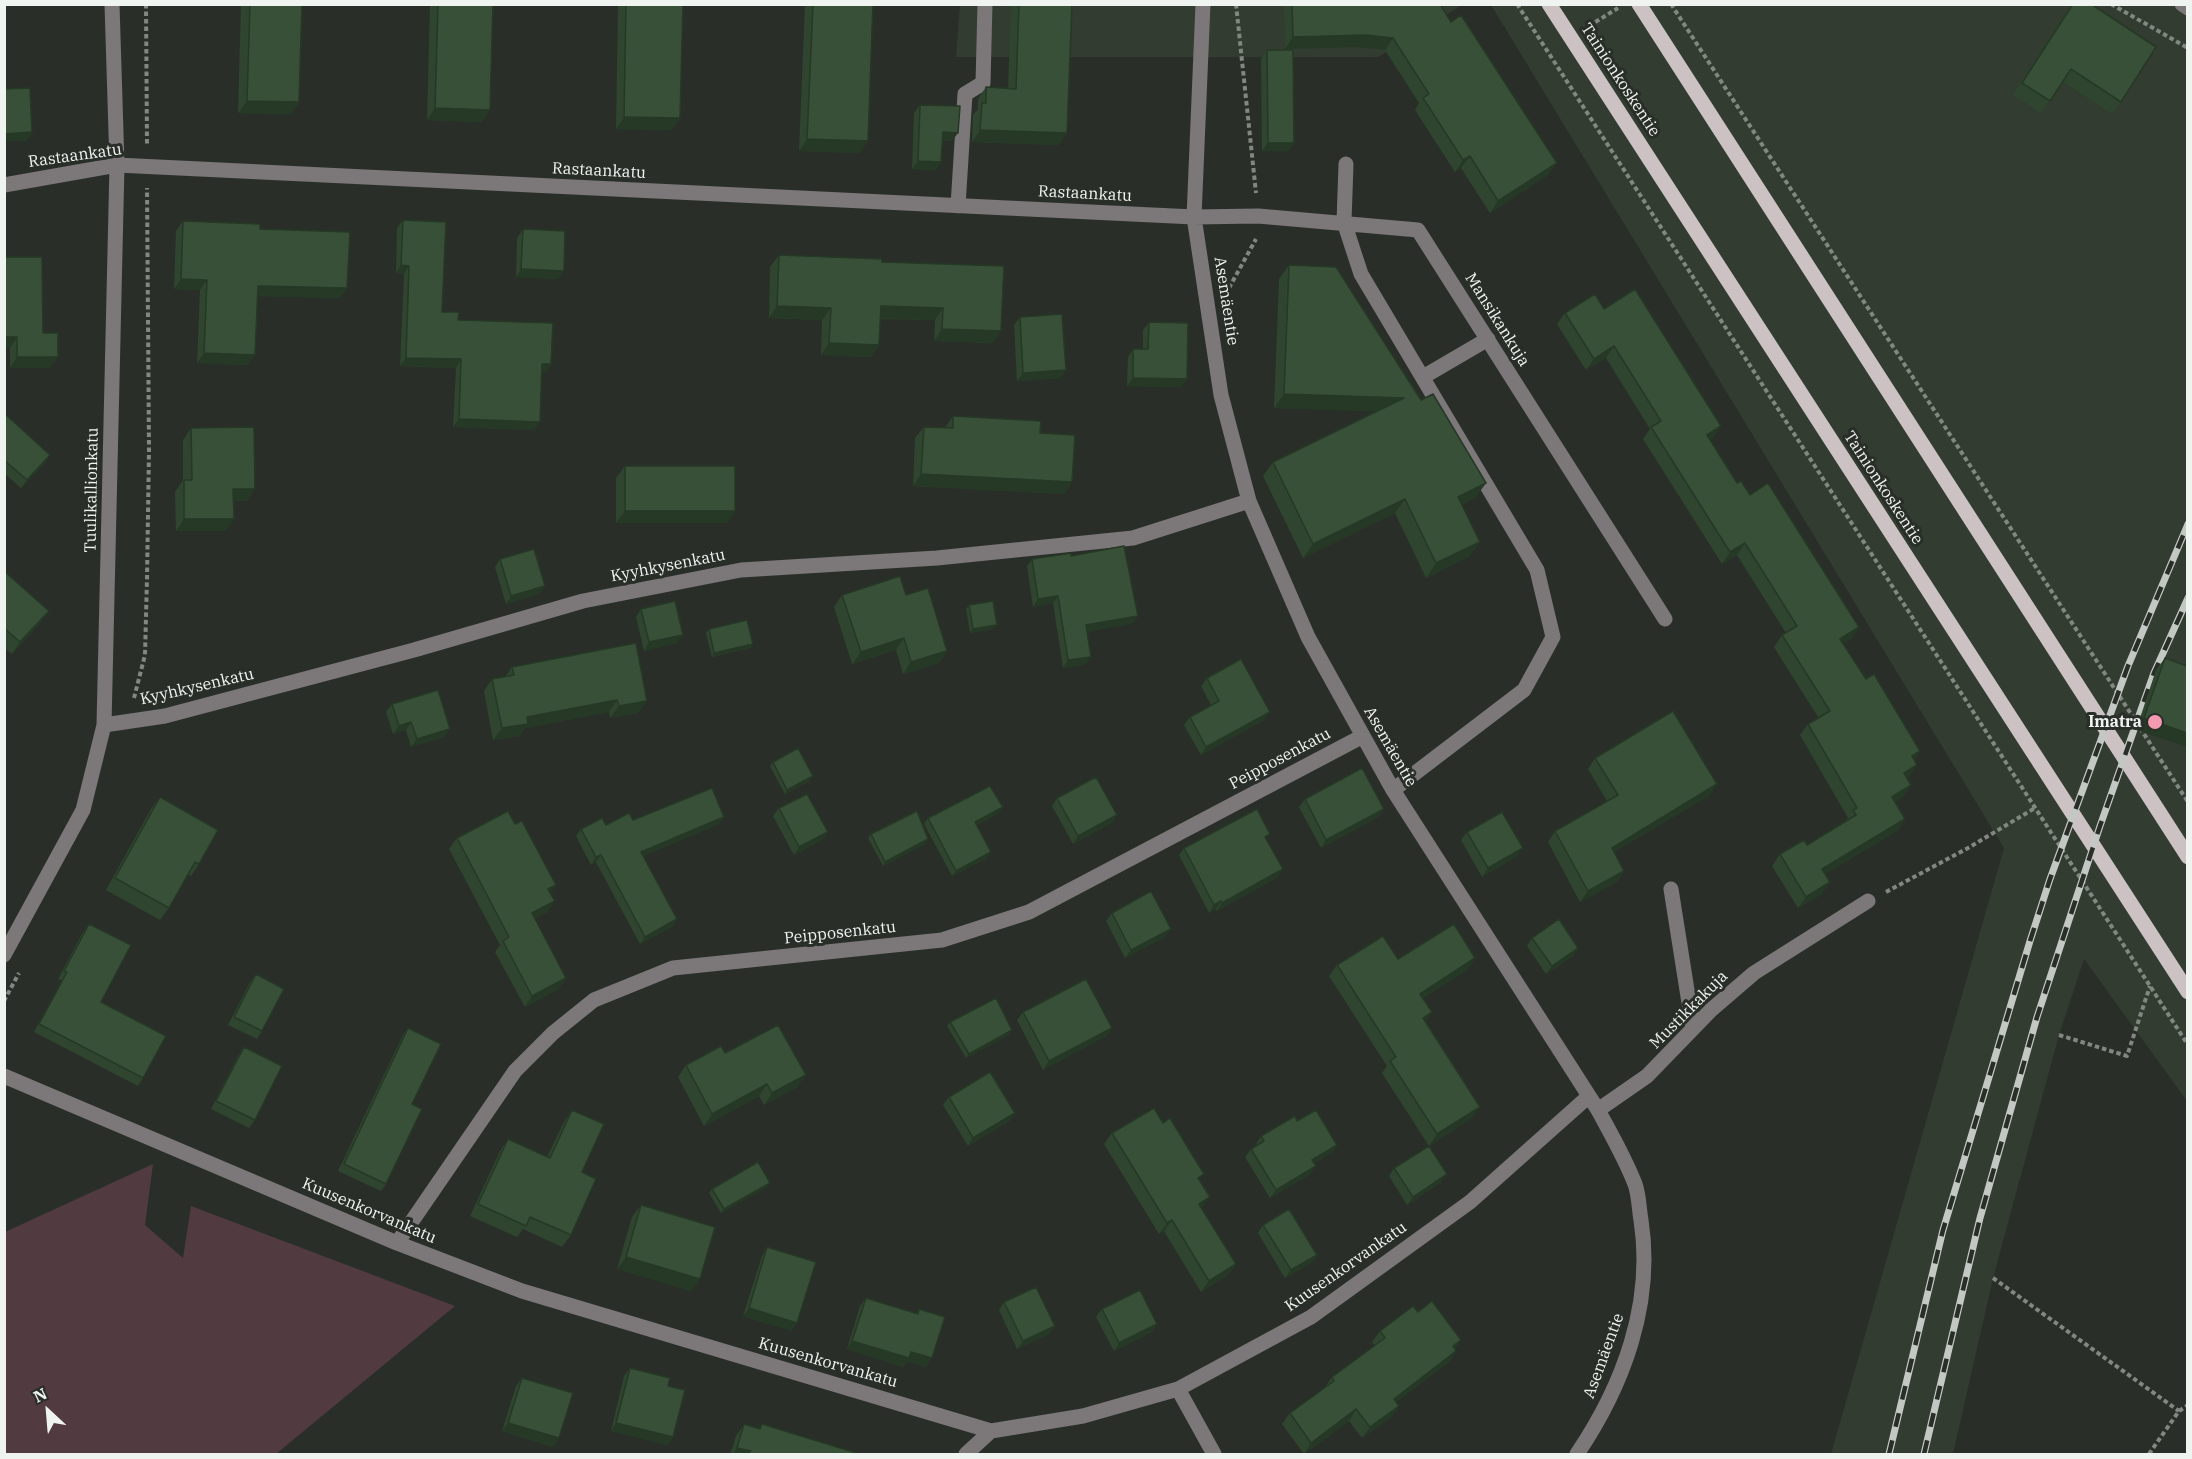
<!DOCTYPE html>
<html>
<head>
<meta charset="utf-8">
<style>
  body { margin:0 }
  #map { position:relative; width:2192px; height:1459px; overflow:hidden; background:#292f28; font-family:"IBM Plex Serif",serif }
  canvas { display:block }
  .frame { position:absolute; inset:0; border:6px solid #f0f4f0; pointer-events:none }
  .north { position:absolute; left:18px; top:1381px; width:60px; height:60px; -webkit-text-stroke:4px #292f28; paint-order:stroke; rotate:334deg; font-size:16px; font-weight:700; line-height:24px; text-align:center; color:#f0f4f0 }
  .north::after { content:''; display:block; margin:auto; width:21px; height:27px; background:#f0f4f0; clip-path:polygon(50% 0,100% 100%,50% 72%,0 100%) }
</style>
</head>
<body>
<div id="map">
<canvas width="2192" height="1459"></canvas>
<div class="frame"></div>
<div class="north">N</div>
</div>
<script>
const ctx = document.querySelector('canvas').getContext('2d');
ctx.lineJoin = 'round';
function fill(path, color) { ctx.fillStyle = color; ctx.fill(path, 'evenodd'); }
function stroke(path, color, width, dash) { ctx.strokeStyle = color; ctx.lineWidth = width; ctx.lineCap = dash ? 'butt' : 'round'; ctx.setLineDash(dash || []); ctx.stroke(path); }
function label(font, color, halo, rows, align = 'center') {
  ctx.font = font + ' "IBM Plex Serif",serif'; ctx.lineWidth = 6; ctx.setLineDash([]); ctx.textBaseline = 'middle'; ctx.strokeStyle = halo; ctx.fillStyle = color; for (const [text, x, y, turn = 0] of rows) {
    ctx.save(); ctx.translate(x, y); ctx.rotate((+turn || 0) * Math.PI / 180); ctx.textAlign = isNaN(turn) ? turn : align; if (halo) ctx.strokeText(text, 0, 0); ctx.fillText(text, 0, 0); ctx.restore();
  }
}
fill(new Path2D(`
  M960,5H1462L1378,57H956Z
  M1491,5H2187V1101L2084,959L2059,1035L1993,1278L1953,1454H1831L2004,848Z`), '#323c31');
fill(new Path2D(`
  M153,1164L145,1225L183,1258L191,1206L455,1306L276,1454H5V1232Z`), '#513a40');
stroke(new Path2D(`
  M146,4L147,145
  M1236,4L1256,193
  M1517,4L2188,1045
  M1671,4L2188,802
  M2111,4L2188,48
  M1589,26L1618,8
  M1229,288L1256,239
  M134,698L145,655L147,578L149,450L147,188
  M1886,892L1968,848L2035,808
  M4,1001L19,973
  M2059,1035L2127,1056L2150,986
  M1993,1278L2179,1411
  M2149,1454L2179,1411L2188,1405`), '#828781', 4, [4.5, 3]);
stroke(new Path2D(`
  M1203,4L1194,217L1221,395L1249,501L1308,637L1393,790L1598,1110C1611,1134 1625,1158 1635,1184C1639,1195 1639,1209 1641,1220C1654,1304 1623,1386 1577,1454
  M2182,4L2188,8
  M1346,164L1344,222L1361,274L1537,570L1553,637L1524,690L1393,790
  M4,185L117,165L1194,217L1258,216L1418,230L1665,619
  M958,206L965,94L983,83L985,4
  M1423,377L1488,339
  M104,725L165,716L414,650L583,601L741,570L937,558L1133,538L1249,501
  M1671,889L1693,1028
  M4,955L83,810L104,725L117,165L112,4
  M4,1076L397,1243L522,1291L991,1431L1083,1416L1178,1389L1311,1317L1470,1202L1589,1096
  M1598,1110L1647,1076L1711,1010L1754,973L1868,901
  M397,1243L515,1071L553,1033L594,1000L673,968L942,940L1029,912L1363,736
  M1178,1389L1214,1454
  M966,1454L991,1431`), '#7c7778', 15);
stroke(new Path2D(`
  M1549,4L2188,992
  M1639,4L2188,857`), '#ccc2c4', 15);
const rail = new Path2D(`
  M1889,1454L1943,1230L2030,941L2050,879L2128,666L2188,524
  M1924,1454L1980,1218L2037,1017L2100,826L2154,673L2188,598`);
stroke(rail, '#c4c8c4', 7);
stroke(rail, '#292f28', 4.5, [14]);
fill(new Path2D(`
  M241,4H302L299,102L291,114L238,113Z
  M430,4H493L490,110L481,122L427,120Z
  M618,4H683L680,118L672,130L616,129Z
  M805,4H873L860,153L799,151Z
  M1011,4H1072L1067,133L1058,145L972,142L973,115L978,109V99L986,87L1008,88Z
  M1284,4H1440L1548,175L1490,213L1461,168L1455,172L1415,110L1419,103L1385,50L1358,47L1285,49Z
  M2072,4L2121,102L2112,114L2063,82L2041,113L2013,95Z
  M1267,50L1294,143L1288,151H1262L1261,59Z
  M920,105L952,141L942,140L936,170L912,169L914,113Z
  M403,220L442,312L551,364L546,372H541L534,430L453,427L456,368L400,366L404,274L396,273L397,228Z
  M183,221L260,229L347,288L340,298L257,296L248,365L197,363L200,290L174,289L176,231Z
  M523,229L558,279L516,277L517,238Z
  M779,255L882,262L993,343L934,341L935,320L880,319L879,345L871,357L821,355L822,320L769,318L770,267Z
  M4,257L43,333L50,368H10V348Z
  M1289,265L1476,497L1461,505L1470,556L1426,578L1395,513L1303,558L1263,476L1273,462L1376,411L1274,408L1279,279Z
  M1604,309L1713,438L1710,440L1737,483L1750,495L1859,627L1851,639L1843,643L1866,679L1920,751L1914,760L1917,765L1907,778L1911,785L1903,797L1895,802L1905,819L1897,831L1825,874L1822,894L1798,908L1772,866L1780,854L1807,845L1845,821L1848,818L1800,735L1808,724L1818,717L1774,647L1782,635L1786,633L1737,555L1722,564L1643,439L1650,429L1606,358L1586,370L1557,324L1565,313Z
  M1020,317L1061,378L1017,381L1014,325Z
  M1149,322L1181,387L1127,386L1128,357L1133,349H1143V330Z
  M4,413L50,455L45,463L21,488L4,473Z
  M953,416L1040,433L1072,482L1064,494L913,486L915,438L924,427L945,428Z
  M191,428L247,501H234V519L225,531H176L175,492L183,480V440Z
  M625,466L735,511L727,523H616V478Z
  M1071,556L1132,624L1087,631L1086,664L1063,668L1053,603L1033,607L1027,566L1032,559Z
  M500,559L539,594L506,604L495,567Z
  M4,571L49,611L40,623L12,654L4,648Z
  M842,595H906L947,651L939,663L903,674L896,650L852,664L834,607Z
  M969,605L994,629L970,633L966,609Z
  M641,609L677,643L644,651L636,617Z
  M709,629L753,644L750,648L712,657L706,633Z
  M636,643L638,713L610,718L609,712L525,728L520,736L493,740L484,691L492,679L505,677L512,667Z
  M2165,658L2187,666L2136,730L2156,670Z
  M1207,678L1264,720L1201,755L1184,725L1190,717L1211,705L1201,686Z
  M392,704L444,737L411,747L406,730L393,734L386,712Z
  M1595,758L1710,795L1614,852L1624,871L1617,882L1580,902L1548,842L1555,831L1607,801L1588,769Z
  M773,762L810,781L785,794L770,766Z
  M160,797L199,864L191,876L188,874L169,908L160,920L106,890L151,809Z
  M1057,798L1112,823L1073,844L1052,806Z
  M1305,799L1384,809L1378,817L1321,848L1299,807Z
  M779,808L828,832L822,840L794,855L773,816Z
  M999,813L977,825L987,858L952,876L924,824L928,818Z
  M633,820L719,824L643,856L677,919L672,927L640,944L596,862L591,865L576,836L581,829Z
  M1467,832L1517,856L1482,877L1461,840Z
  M871,834L925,844L883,866L868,838Z
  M457,838L550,893L555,901L547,912L534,919L559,989L525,1007L495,952L500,945L449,849Z
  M1266,839L1278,877L1217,911L1216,909L1209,913L1179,855L1184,848Z
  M1112,913L1165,937L1125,958L1106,921Z
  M89,924L101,1002L143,1078L138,1086L34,1032L62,980L58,979L83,932Z
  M1532,938L1578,948L1573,956L1546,974L1527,946Z
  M1475,958L1467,970L1423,998L1432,1012L1426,1021L1472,1118L1429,1146L1382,1073L1387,1066L1329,976L1337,965L1398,959Z
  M256,974L262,1031L257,1039L228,1025L250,982Z
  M1023,1012L1112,1028L1106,1036L1043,1070L1017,1020Z
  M950,1022L1010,1034L966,1058L947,1026Z
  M408,1028L412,1104L386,1184L381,1191L338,1171L403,1035Z
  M244,1047L255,1120L249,1128L211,1109L238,1056Z
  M725,1053L797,1087L764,1105L759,1096L704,1126L678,1077L686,1065Z
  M949,1097L1015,1113L1009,1121L968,1146L943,1105Z
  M572,1110L582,1172L571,1235L562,1247L523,1229L517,1237L470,1216L500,1151L508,1139L547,1157L564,1122Z
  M1297,1121L1337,1145L1331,1153L1314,1163L1310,1174L1270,1198L1245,1157L1251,1149L1257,1145L1256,1144L1261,1136Z
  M1163,1123L1200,1180L1202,1209L1236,1264L1228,1275L1201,1292L1164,1231L1159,1234L1104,1144L1112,1133Z
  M1394,1168L1441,1182L1407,1205L1389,1176Z
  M767,1187L721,1213L709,1193L712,1189Z
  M641,1205L700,1279L691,1291L617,1269L632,1217Z
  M1263,1225L1317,1255L1311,1263L1285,1278L1258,1233Z
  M767,1247L792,1331L743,1316L762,1256Z
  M866,1298L916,1314L919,1309L926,1367L907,1361L903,1367L847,1349L860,1306Z
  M1004,1302L1055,1326L1049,1334L1017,1349L999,1310Z
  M1102,1309L1157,1324L1152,1332L1114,1351L1096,1317Z
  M1418,1312L1456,1351L1449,1362L1396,1402L1399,1406L1391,1417L1362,1438L1349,1421L1304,1454L1282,1424L1290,1413L1325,1387L1332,1377L1375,1346L1372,1342L1380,1331Z
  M630,1368L668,1386L673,1437L668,1445L611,1431L624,1376Z
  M522,1378L559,1438L553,1447L502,1431L516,1386Z
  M744,1424L759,1428L762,1424L863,1455H730L736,1436Z`), '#2f452f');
fill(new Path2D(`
  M1366,35L1393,38L1385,50L1358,47L1285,49L1293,37Z
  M247,101L299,102L291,114L238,113Z
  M435,108L490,110L481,122L427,120Z
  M624,117L680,118L672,130L616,129Z
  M980,130L1067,133L1058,145L972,142Z
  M32,132L27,141H4V134Z
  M943,132L958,133L952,141L937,140Z
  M807,139L868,141L860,153L799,151Z
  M1268,143H1294L1288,151H1262Z
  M1470,156L1461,168L1455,172L1463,160Z
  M918,161L941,162L936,170L912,169Z
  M1557,163L1548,175L1490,213L1498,201Z
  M401,265L409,266L404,274L396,273Z
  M521,269L564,271L558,279L516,277Z
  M181,279L207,280L200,290L174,289Z
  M258,286L347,288L340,298L251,296Z
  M777,306L831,308L822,320L769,318Z
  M881,306L943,308L935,320L872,318Z
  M942,329L1001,331L993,343L934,341Z
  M4,337H17L10,348H4Z
  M829,343L879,345L871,357L821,355Z
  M1614,346L1606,358L1586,370L1594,359Z
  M204,353L255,355L248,365L197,363Z
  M17,357H58L50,368H10Z
  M406,358L461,359L456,368L400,366Z
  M542,364H551L546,372H536Z
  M1066,370L1061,378L1017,381L1023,373Z
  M1133,378L1187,379L1181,387L1127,386Z
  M1284,394L1404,398L1394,412L1274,408Z
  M459,419L540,422L534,430L453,427Z
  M1721,426L1713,438L1699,447L1707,435Z
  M50,455L45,463L21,488L27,480Z
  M921,474L1072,482L1064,494L913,486Z
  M1486,483L1476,497L1448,511L1458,497Z
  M233,489H255L247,501H225Z
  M1405,499L1395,513L1303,558L1313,544Z
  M625,511H735L727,523H616Z
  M184,519H234L225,531H176Z
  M1480,542L1470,556L1426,578L1436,563Z
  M1745,543L1737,555L1722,564L1730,552Z
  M545,586L539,594L506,604L511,596Z
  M1058,596L1053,603L1033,607L1038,599Z
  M49,611L40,623L12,654L20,642Z
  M1138,616L1132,624L1081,633L1086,625Z
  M997,625L994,629L970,633L973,629Z
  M1859,627L1851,639L1832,650L1840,639Z
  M683,635L677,643L644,651L649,642Z
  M904,638L896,650L852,664L861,652Z
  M753,644L750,648L712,657L714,653Z
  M947,651L939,663L903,674L911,662Z
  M1091,657L1086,664L1063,668L1068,660Z
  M617,700L609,712L525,728L520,736L493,740L502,728L527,717Z
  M647,701L638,713L610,718L619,706Z
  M1270,712L1264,720L1201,755L1206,747Z
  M2144,718L2187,733V747L2136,730Z
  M411,722L406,730L393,734L399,726Z
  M450,729L444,737L411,747L417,739Z
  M1920,751L1912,763V756Z
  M1917,765L1909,777L1896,784L1904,773Z
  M813,776L810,781L785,794L787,790Z
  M1717,784L1710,795L1604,858L1612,848Z
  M1911,785L1903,797L1884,809L1892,797Z
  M1003,807L999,813L971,828L975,822Z
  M1384,809L1378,817L1321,848L1326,840Z
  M1117,815L1112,823L1073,844L1078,836Z
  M724,817L719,824L636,859L641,852Z
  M1905,819L1897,831L1814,881L1822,869Z
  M828,832L822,840L794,855L799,847Z
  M928,839L925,844L883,866L885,862Z
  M1523,848L1517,856L1482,877L1488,868Z
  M991,852L987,858L952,876L956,871Z
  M601,855L596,862L591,865L596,857Z
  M1283,869L1278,877L1217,911L1222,903Z
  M1624,871L1617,882L1580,902L1588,891Z
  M1830,882L1822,894L1798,908L1806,897Z
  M556,885L548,896V889Z
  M555,901L547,912L524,924L532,913Z
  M1221,901L1216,909L1209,913L1214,905Z
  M677,919L672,927L640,944L645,937Z
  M1171,929L1165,937L1125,958L1131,950Z
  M1578,948L1573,956L1546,974L1552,966Z
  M1475,958L1467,970L1412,1005L1420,994Z
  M566,978L559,989L525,1007L532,996Z
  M1432,1012L1424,1024L1423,1018Z
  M1112,1028L1106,1036L1043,1070L1049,1061Z
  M1012,1030L1010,1034L966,1058L969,1054Z
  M806,1075L797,1087L764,1105L772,1093Z
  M767,1084L759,1096L704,1126L712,1114Z
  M1480,1107L1472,1118L1429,1146L1437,1134Z
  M1015,1113L1009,1121L968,1146L973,1138Z
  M1337,1145L1331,1153L1307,1168L1312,1160Z
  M1316,1166L1310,1174L1270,1198L1276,1190Z
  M1447,1174L1441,1182L1407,1205L1413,1197Z
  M770,1183L767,1187L721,1213L724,1209Z
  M1210,1197L1202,1208L1191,1215L1199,1204Z
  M1172,1220L1164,1231L1159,1234L1167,1223Z
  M1317,1255L1311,1263L1285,1278L1291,1270Z
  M626,1257L700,1279L691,1291L617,1269Z
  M1236,1264L1228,1275L1201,1292L1209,1281Z
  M749,1308L797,1323L792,1331L743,1316Z
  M1157,1324L1152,1332L1114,1351L1119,1343Z
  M1055,1326L1049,1334L1017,1349L1023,1341Z
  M1461,1340L1454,1351L1453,1346Z
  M852,1341L911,1352L932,1358L926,1367L907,1361L903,1367L847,1349Z
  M1456,1351L1449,1362L1386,1410L1394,1399Z
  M1399,1406L1391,1417L1362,1438L1370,1427Z
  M1356,1409L1349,1421L1304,1454L1311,1443Z
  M508,1423L559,1438L553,1447L502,1431Z
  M616,1423L673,1437L668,1445L611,1431Z
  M737,1448L751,1451L749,1455H732Z`), '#263826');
const building = new Path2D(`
  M250,4H302L299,102L247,101Z
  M438,4H493L490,110L435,108Z
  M626,4H683L680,118L624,117Z
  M813,4H873L868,141L807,139Z
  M1019,4H1072L1067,133L980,130L982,103H986V87L1016,89Z
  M1292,4H1440L1451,22L1461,15L1557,163L1498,201L1470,156L1463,160L1423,98L1429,94L1393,38L1366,35L1293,37Z
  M2073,4H2091L2156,47L2121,102L2071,69L2050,101L2022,83Z
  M1267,50H1293L1294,143H1268Z
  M30,88L32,132L4,134V89Z
  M920,105L960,106L958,133L943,132L941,162L918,161Z
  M403,220L446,222L442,312H459L458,320L553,323L551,364H542L540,422L459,419L461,359L406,358L409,266L401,265Z
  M183,221L260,224V229L350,232L347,288L258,286L255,355L204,353L207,280L181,279Z
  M523,229L565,231L564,271L521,269Z
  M779,255L882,259V262L1004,266L1001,331L942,329L943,308L881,306L879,345L829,343L831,308L777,306Z
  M4,257H42L43,333H58V357H17V337H4Z
  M1289,265L1336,267L1421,400L1433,394L1486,483L1458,497L1480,542L1436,563L1405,499L1313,544L1273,462L1404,398L1284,394Z
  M1635,289L1721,426L1707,435L1737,483L1741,481L1750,495L1768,483L1859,627L1840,639L1866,679L1874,674L1920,751L1912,756L1917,765L1904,773L1911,785L1892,797L1905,819L1822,869L1830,882L1806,897L1780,854L1804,840L1807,845L1856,815L1853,810L1857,808L1808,724L1830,711L1782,635L1797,626L1745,543L1730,552L1651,427L1661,421L1614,346L1594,359L1565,313L1595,294L1604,309Z
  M1062,314L1066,370L1023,373L1020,317Z
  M1149,322L1188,323L1187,379L1133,378V349H1148Z
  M4,413L50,455L27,480L4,460Z
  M953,416L1041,421L1040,433L1075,435L1072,482L921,474L924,427L953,428Z
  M254,427L255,489H233L234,519H184V480H192L191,428Z
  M625,466H735V511H625Z
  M1124,546L1138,616L1086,625L1091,657L1068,660L1058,596L1038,599L1032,559L1071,553V556Z
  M534,549L545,586L511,596L500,559Z
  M4,571L49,611L20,642L4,628Z
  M900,576L906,595L928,588L947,651L911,662L904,638L861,652L842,595Z
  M675,601L683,635L649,642L641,609Z
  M993,601L997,625L973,629L969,605Z
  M747,620L753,644L714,653L709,629Z
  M636,643L647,701L619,706L617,700L527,717L528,724L502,728L492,679L514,675L512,667Z
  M2165,658L2187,666V733L2144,718Z
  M1241,659L1270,712L1206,747L1190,717L1219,701L1207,678Z
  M438,690L450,729L417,739L411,722L399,726L392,704Z
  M1673,711L1717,784L1612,848L1624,871L1588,891L1555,831L1618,795L1595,758Z
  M798,748L813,776L787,790L773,762Z
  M1362,768L1384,809L1326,840L1305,799Z
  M1096,777L1117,815L1078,836L1057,798Z
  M990,786L1003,807L975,822L991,852L956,871L928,818Z
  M712,788L724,817L641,852L677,919L645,937L601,855L596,857L581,829L602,818L606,825L629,813L633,820Z
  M807,794L828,832L799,847L779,808Z
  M160,797L218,830L199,864L195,862L169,908L115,878Z
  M1257,809L1270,834L1265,837L1283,869L1222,903L1221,901L1214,905L1184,848Z
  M508,811L515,824L522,821L556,885L548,889L555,901L532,913L566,978L532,996L503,941L509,937L457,838Z
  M917,811L928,839L885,862L871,834Z
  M1502,812L1523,848L1488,868L1467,832Z
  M1151,891L1171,929L1131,950L1112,913Z
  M1559,919L1578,948L1552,966L1532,938Z
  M89,924L131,945L101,1002L166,1036L143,1078L39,1024L67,972L64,971Z
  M1454,924L1475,958L1420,994L1432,1012L1423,1018L1480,1107L1437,1134L1390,1061L1396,1057L1337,965L1383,936L1398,959Z
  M256,974L284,989L262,1031L234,1017Z
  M1086,979L1112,1028L1049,1061L1023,1012Z
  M996,998L1012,1030L969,1054L950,1022Z
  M778,1025L806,1075L772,1093L767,1084L712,1114L686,1065L721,1046L725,1053Z
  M408,1028L441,1044L412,1104L422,1109L386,1184L344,1164Z
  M244,1047L282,1066L255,1120L216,1101Z
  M990,1072L1015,1113L973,1138L949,1097Z
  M1154,1108L1163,1123L1170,1118L1204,1174L1198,1178L1210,1197L1199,1204L1236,1264L1209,1281L1172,1220L1167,1223L1112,1133Z
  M572,1110L604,1124L582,1172L596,1179L571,1235L530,1217L526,1226L478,1204L508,1139L550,1158Z
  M1316,1110L1337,1145L1312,1160L1316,1166L1276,1190L1251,1149L1264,1141L1261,1136L1295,1116L1297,1121Z
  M1429,1146L1447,1174L1413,1197L1394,1168Z
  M758,1162L770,1183L724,1209L712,1189Z
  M641,1205L715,1227L700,1279L626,1257Z
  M1289,1209L1317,1255L1291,1270L1263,1225Z
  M767,1247L816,1262L797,1323L749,1308Z
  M1036,1287L1055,1326L1023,1341L1004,1302Z
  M1140,1290L1157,1324L1119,1343L1102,1309Z
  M866,1298L918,1314L919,1309L945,1317L932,1358L911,1352L909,1358L852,1341Z
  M1432,1301L1461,1340L1453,1346L1456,1351L1394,1399L1399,1406L1370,1427L1356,1409L1311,1443L1290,1413L1334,1381L1332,1377L1385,1338L1380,1331L1413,1306L1418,1312Z
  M630,1368L670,1378L668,1386L685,1390L673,1437L616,1423Z
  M522,1378L573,1393L559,1438L508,1423Z
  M744,1424L760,1429L762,1424L863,1455H745L751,1451L737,1448Z`);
fill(building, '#375037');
stroke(building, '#263826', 1.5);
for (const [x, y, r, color] of [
  [2155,722,8,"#f19ab1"]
]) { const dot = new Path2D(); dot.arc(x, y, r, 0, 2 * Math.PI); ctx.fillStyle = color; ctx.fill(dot); stroke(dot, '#292f28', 2); }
label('16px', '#f0f4f0', '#292f28', [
  ["Tainionkoskentie",1620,80,57],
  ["Rastaankatu",75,156,-8],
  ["Rastaankatu",599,171,3],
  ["Rastaankatu",1085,194,3],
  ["Asemäentie",1226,301,81],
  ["Mansikankuja",1497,320,58],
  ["Tainionkoskentie",1883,488,57],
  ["Tuulikallionkatu",92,490,-89],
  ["Kyyhkysenkatu",668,566,-11],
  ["Kyyhkysenkatu",197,687,-13],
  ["Asemäentie",1390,747,60],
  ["Peipposenkatu",1280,759,-28],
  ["Peipposenkatu",840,933,-6],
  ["Mustikkakuja",1689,1010,-45],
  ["Kuusenkorvankatu",369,1211,23],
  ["Kuusenkorvankatu",1346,1267,-35],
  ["Asemäentie",1604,1356,-70],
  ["Kuusenkorvankatu",828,1363,16]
]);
label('bold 16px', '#f0f4f0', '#292f28', [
  ["Imatra",2142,722]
], 'right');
</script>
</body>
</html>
